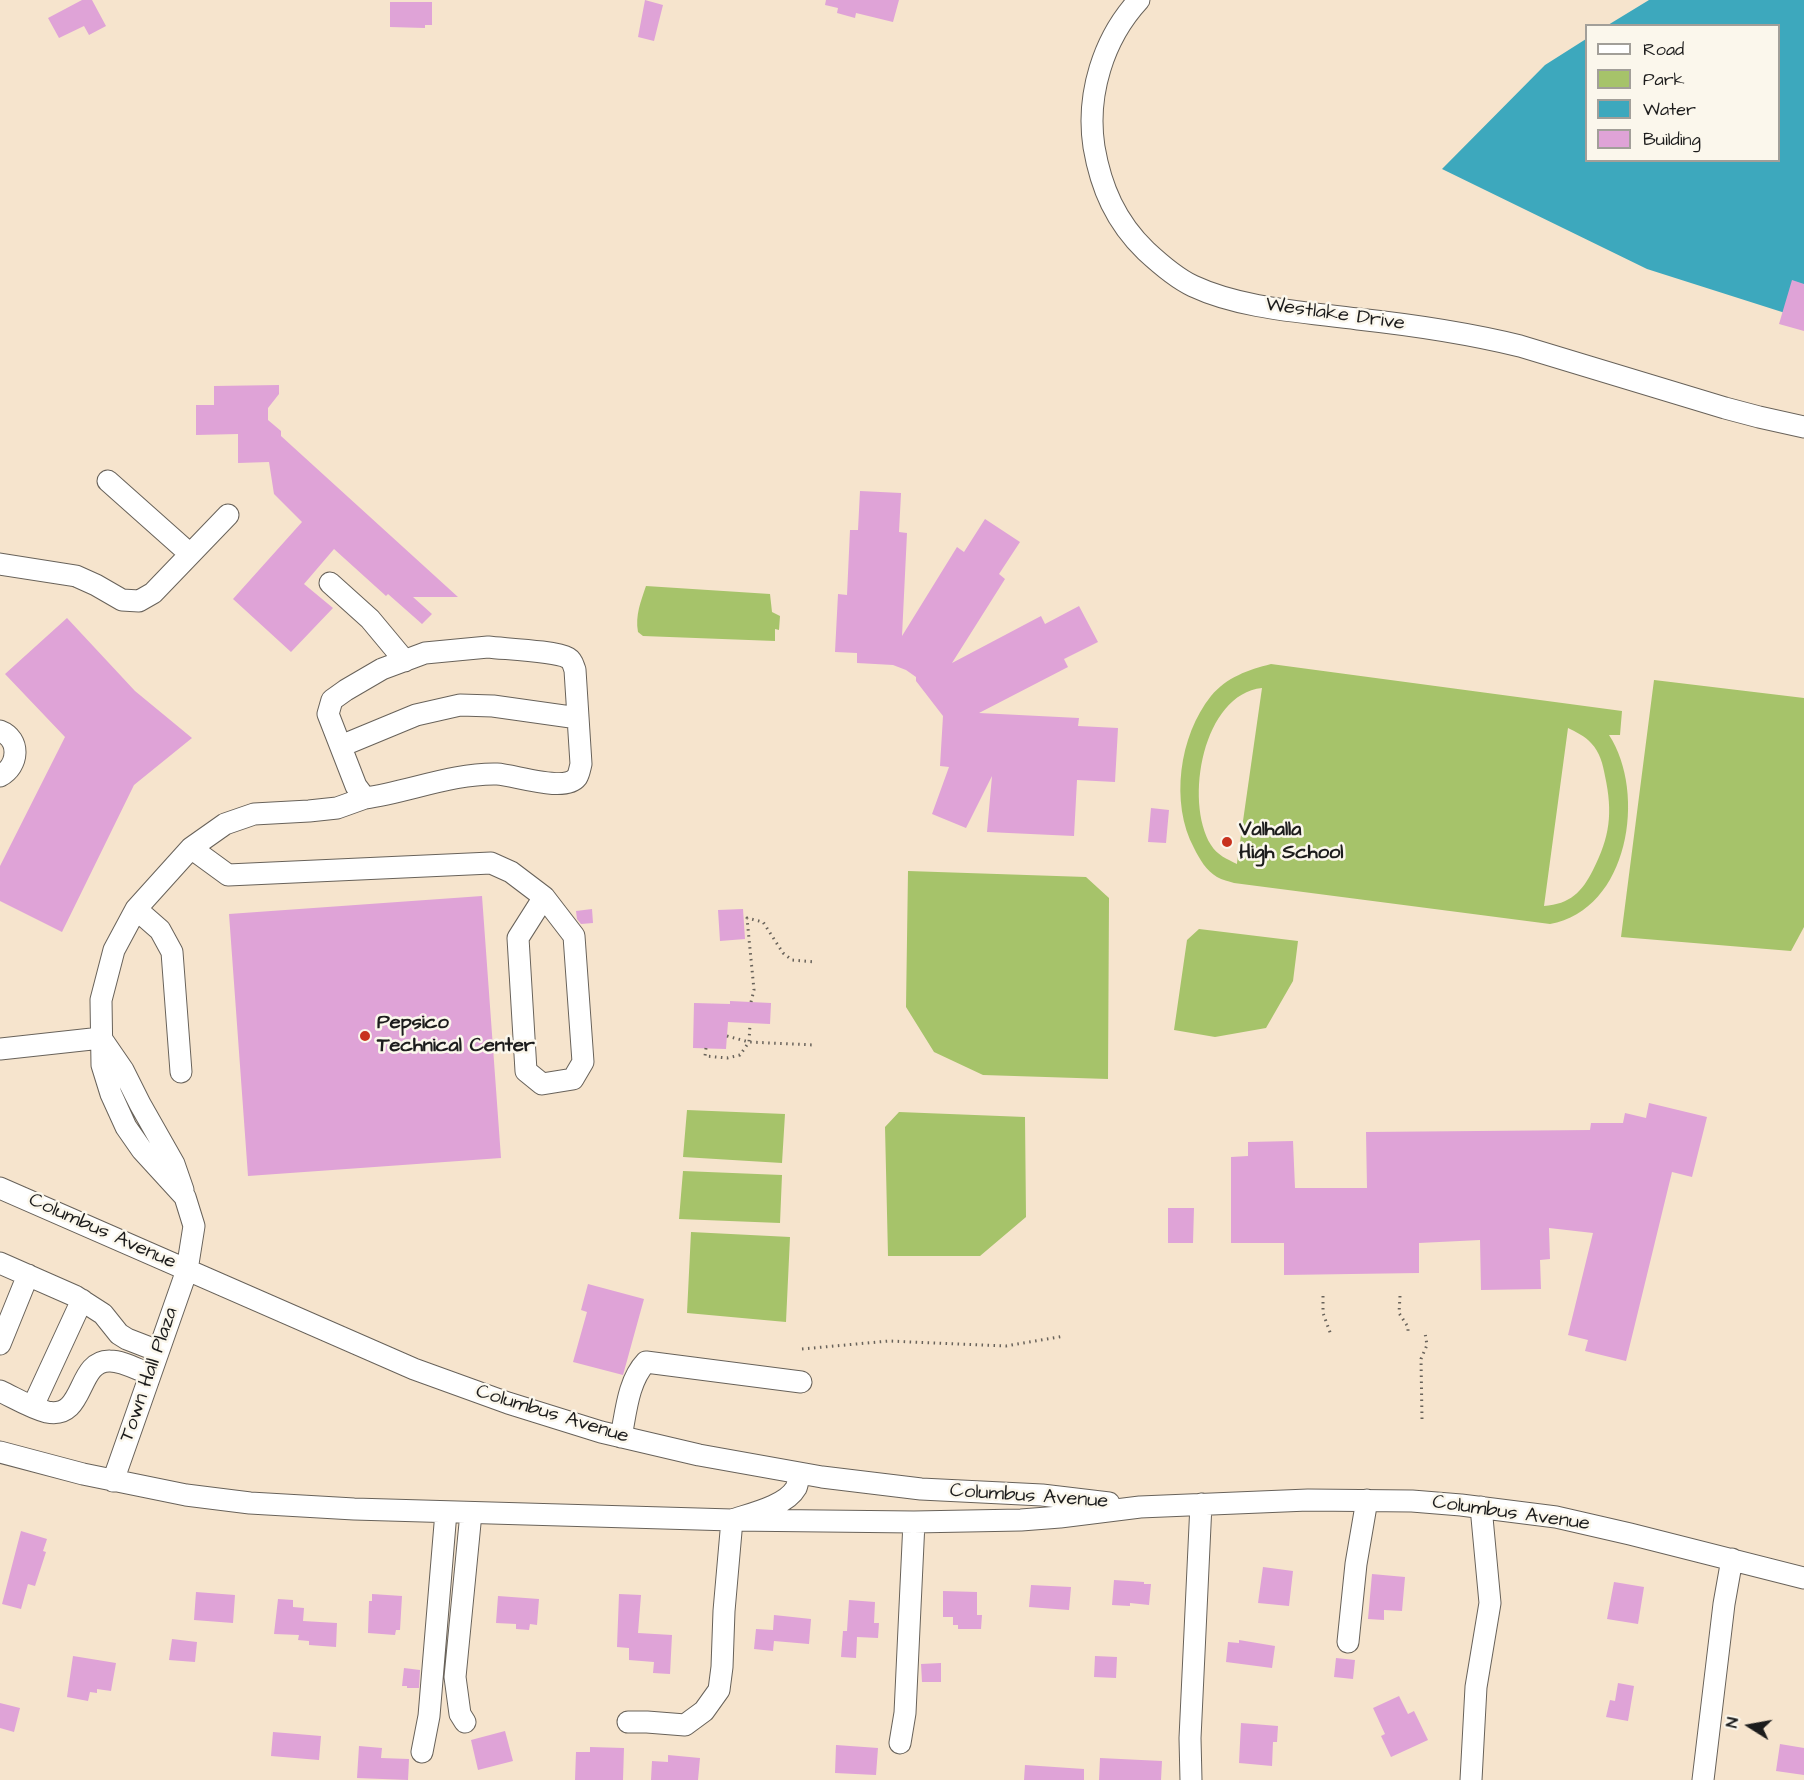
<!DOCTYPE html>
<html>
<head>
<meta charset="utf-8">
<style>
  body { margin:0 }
  #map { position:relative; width:1804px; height:1780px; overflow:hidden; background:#f6e4cd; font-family:"Architects Daughter",sans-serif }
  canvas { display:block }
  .legend { position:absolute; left:1585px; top:24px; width:195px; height:138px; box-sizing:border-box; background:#fbf7ec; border:2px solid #a29f99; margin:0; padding:8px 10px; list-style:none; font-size:18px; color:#1c1c1c }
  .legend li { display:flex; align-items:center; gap:12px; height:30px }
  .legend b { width:30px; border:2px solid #a29f99 }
  .north { position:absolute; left:1720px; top:1696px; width:60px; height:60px; -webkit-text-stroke:4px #fbf7ec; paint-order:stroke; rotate:281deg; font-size:16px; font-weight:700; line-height:24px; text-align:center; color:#1c1c1c }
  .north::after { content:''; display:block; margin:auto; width:21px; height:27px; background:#1c1c1c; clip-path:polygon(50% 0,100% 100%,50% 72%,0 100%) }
</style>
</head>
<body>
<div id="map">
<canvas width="1804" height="1780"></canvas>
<ul class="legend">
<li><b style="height:8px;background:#fff"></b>Road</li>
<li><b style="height:16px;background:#a6c36a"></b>Park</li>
<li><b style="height:16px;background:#3da8bd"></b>Water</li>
<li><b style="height:16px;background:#dfa3d7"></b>Building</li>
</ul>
<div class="north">N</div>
</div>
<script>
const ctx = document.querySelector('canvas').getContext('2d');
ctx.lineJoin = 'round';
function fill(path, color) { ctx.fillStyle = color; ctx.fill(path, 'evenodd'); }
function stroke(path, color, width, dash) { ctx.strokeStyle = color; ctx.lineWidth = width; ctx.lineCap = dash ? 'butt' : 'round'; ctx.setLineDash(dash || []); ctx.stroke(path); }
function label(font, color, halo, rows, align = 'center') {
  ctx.font = font + ' "Architects Daughter",sans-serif'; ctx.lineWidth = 5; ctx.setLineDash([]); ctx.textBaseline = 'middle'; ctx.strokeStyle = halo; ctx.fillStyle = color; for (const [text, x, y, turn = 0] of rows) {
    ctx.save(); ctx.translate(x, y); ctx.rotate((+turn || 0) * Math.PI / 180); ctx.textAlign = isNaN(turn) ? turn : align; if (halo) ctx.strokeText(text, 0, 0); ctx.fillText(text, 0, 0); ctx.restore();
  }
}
fill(new Path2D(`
  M646,586L770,594L772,612L780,616L779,630L775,629V641L643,636L638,632C635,615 641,601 646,586Z
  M1271,664L1622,711L1620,735H1609C1647,793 1629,910 1550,924L1234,883C1229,881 1222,880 1217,877C1206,870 1200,860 1194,848C1170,803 1179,736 1211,696C1227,677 1248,670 1271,664ZM1262,688L1237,863V864C1227,859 1217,855 1211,845C1184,801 1203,694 1262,688ZM1568,728C1576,732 1585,736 1591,743C1600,752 1603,765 1605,776C1613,813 1610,837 1593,870C1582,892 1570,904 1544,906Z
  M1654,680L1804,698V927L1791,951L1621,937Z
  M908,871L1086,877L1109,898L1108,1079L983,1075L934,1052L906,1007Z
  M1199,929L1298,941L1293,981L1266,1028L1215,1037L1174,1030L1187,940Z
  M687,1110L785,1114L782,1163L683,1157Z
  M899,1112L1025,1117L1026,1217L980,1256H888L885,1127Z
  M683,1171L782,1175L780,1223L679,1219Z
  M691,1232L790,1237L786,1322L687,1313Z`), '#a6c36a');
fill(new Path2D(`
  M1649,0H1804V319L1647,269L1442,169L1545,65L1586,39V160H1778V26L1608,25Z`), '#3da8bd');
fill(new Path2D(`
  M82,0H92L106,26L89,35L84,26L59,38L48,18Z
  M645,0L663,5L654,41L638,37Z
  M826,0H899L893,22L856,13L855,18L837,13L838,8L825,5Z
  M390,2H432V25H425V28L390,27Z
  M1792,280L1804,284V331L1779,324Z
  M279,385V394L268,408V420L281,431V436L458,597H413L432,614L422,624L388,594L386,596L334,549L304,584L333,608L291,652L233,599L302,522L274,494L269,462L238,463V434L196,435V405H214V386Z
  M860,491L901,493L899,532L907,533L902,636L957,547L964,552L985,519L1020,542L999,574L1005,579L952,663L1041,616L1045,624L1079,606L1098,642L1064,659L1068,667L979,713L1079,718L1078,726L1118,728L1115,782L1077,780L1074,836L987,832L992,776L966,828L932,814L949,767L940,766L943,716L916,681V677L906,670L893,665L857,663V653L835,652L838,594L847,595L850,530H858Z
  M67,618L135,691L192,738L134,785L62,932L0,901V866L65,737L5,674Z
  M1151,808L1169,810L1166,843L1148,842Z
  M482,896L501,1158L248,1176L229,914Z
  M592,909L593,923L581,924L577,919L576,911Z
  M743,909L745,939L720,941L718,910Z
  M730,1001L771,1003L770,1024L728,1022L726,1049L693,1048L694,1003L730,1004Z
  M1649,1103L1707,1117L1692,1177L1672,1172L1626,1361L1585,1351L1588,1340L1568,1335L1593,1233L1549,1228L1550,1259L1540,1260L1541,1289L1481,1290L1480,1240L1419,1243V1273L1284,1275V1243H1231V1157L1248,1156V1142L1293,1141L1295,1188H1367L1366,1132L1590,1130L1591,1123H1623L1625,1113L1646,1118Z
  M1168,1208H1194L1193,1243H1168Z
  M588,1284L644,1299L623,1375L573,1362L587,1312L581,1310Z
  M21,1531L47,1539L43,1551L46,1552L35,1586L28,1584L21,1609L2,1604Z
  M1263,1567L1293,1571L1289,1606L1258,1603Z
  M1372,1574L1405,1577L1402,1611L1384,1610V1620L1368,1619Z
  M1114,1580L1144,1582V1584H1151L1149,1605L1130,1603V1606L1112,1605Z
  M1614,1582L1644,1587L1638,1624L1607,1619Z
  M1031,1585L1071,1587L1069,1610L1029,1607Z
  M943,1591L977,1592V1615H982L981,1629H958V1625H953V1617H943Z
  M196,1592L235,1595L233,1623L194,1620Z
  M372,1594L402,1596L400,1630H396L395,1635L368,1633L369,1601H372Z
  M619,1594L641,1595L638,1633L672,1635L670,1674L653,1673L654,1662L629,1660V1648L617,1647Z
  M498,1596L539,1599L537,1625L530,1624L529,1630L516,1629V1624L496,1623Z
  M278,1599L293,1600V1607L304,1608L303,1621L337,1623L336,1647L309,1645V1641L298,1640L299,1635L274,1634Z
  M849,1600L875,1602L874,1623H879L878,1638L857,1637L856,1658L841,1657L843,1631H847Z
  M774,1615L811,1619L809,1644L774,1641L773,1651L754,1649L756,1629L773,1630Z
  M172,1639L197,1642L195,1662L169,1660Z
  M1239,1640L1275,1646L1272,1668L1226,1662L1228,1642L1239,1643Z
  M73,1656L116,1663L111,1691L97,1689V1693L90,1692L88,1701L67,1697Z
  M1095,1656L1117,1657L1116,1678L1094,1677Z
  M1336,1658L1355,1660L1353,1679L1334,1677Z
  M941,1663V1682H922L921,1664Z
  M404,1668L420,1670L419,1688H407V1686H402Z
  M1618,1683L1634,1686L1628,1721L1606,1717L1610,1700L1615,1701Z
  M1399,1696L1408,1714L1414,1711L1428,1740L1391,1757L1381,1736L1385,1734L1373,1708Z
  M0,1703L20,1708L14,1732L0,1728Z
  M1241,1723L1278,1726L1277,1742H1273L1272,1766L1239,1763Z
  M505,1731L513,1761L478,1770L471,1740Z
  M273,1732L321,1736L319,1760L271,1756Z
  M1780,1744L1804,1748V1775L1776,1771Z
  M836,1745L878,1748L876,1775L835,1773Z
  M359,1746L382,1748L381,1758L409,1759L408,1780L357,1778Z
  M590,1747L624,1748L623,1780H575L576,1752H590Z
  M668,1755L700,1758L698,1780H651L652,1761L668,1762Z
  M1100,1758L1162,1761L1161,1780H1099Z
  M1025,1765L1084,1769V1780H1024Z`), '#dfa3d7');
const minor = new Path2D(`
  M1139,0C1103,39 1086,95 1094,147C1101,188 1116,222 1146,251C1160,264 1176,278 1193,286C1242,309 1306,312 1358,319C1413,325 1467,333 1520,346L1725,408L1759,417L1804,427
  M108,481L190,554
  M0,564L76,576L96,585L122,600L139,601L153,593L228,515
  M330,583L370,619L405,661
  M488,647C504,649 556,651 568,658C573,661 573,665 575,670L581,764C580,768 579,774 577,777C565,793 515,775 497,774C453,773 408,792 365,798L356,786L328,714L332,700L346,690L382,669L425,653Z
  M0,731C21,739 19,766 0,776
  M341,746L416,715L460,705L493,706L578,718
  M191,848L228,875L491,863L511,872L544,897L574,936L583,1062L573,1079L542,1084L526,1071L518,938L544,897
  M136,909L160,930L172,952L181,1072
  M0,1049L101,1038L123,1070L140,1104L174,1164L183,1190
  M0,1188L414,1369L508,1403L601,1432L699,1455L822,1477L921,1489L1042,1495L1109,1503
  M0,1263L75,1296L103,1314L119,1334L127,1339L158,1351
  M0,1344L28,1275
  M0,1391C15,1398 31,1408 47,1412C86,1420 76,1360 110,1361C123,1361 138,1370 150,1374
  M33,1406L82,1300
  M621,1437C626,1412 628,1381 646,1362L801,1382
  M0,1452L83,1474L186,1495L250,1503L354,1509L732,1520L914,1522L1021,1520L1060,1517L1140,1507L1308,1500L1412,1501L1461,1505L1556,1517L1630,1534L1804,1578
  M113,1481L187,1270L194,1226L185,1197L142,1150L126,1127L111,1094L102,1065L101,1000L114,950L136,909L191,848L225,824L254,814L309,811L337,808L365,798
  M1348,1642L1356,1564L1367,1500
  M465,1722L460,1714L455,1677L471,1513
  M628,1722H647L685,1725L704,1711L719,1690L722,1667L724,1611L732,1520C750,1514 786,1506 796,1488C798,1484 798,1478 799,1474
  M900,1743L905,1713L914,1522
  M422,1752L429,1716L446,1512
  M1191,1780L1190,1738L1201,1504
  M1471,1780L1476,1687L1490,1603L1481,1507
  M1703,1780L1724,1604L1732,1559`);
stroke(minor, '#68625a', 23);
stroke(new Path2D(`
  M751,1002L754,990L747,918L763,922L783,953L792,960L816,962
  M727,1036L749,1042L814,1045
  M706,1048L705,1056L727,1058L740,1055L749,1042L750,1024
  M1323,1296V1313L1331,1335
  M1400,1296L1399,1313L1408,1327V1334
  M802,1349L889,1341L1006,1346L1064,1336
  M1422,1419L1421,1359L1427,1345L1425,1333`), '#68625a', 3, [1.5, 4.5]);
stroke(minor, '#fff', 21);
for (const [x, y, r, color] of [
  [1227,842,6,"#c8321e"],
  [365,1036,6,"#c8321e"]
]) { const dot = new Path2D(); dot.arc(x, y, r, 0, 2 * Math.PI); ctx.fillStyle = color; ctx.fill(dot); stroke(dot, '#fbf7ec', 2); }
label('20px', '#1c1c1c', '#fbf7ec', [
  ["Westlake Drive",1335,315,8],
  ["Columbus Avenue",102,1232,24],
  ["Town Hall Plaza",150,1375,-71],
  ["Columbus Avenue",552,1415,17],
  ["Columbus Avenue",1029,1497,4],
  ["Columbus Avenue",1511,1514,8]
]);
label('bold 20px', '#1c1c1c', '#fbf7ec', [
  ["Valhalla",1239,831],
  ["High School",1239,854],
  ["Pepsico",377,1024],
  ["Technical Center",377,1047]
], 'left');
</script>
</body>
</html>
